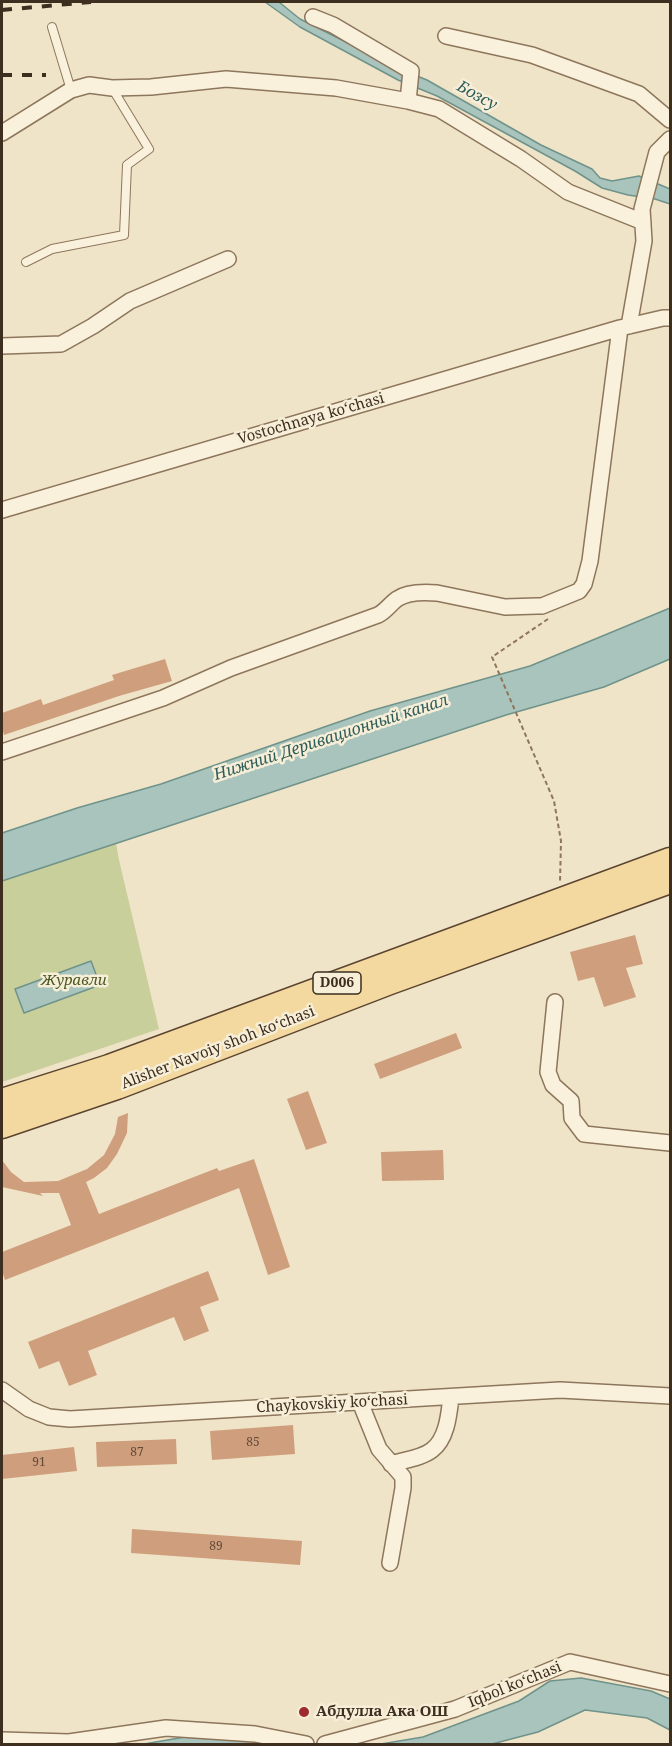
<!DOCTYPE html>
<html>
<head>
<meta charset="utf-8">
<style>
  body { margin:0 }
  #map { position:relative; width:672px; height:1746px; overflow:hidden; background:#f0e4c8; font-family:"Noto Serif",serif }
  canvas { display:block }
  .frame { position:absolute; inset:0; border:3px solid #3d2e20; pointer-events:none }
</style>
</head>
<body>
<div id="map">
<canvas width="672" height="1746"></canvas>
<div class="frame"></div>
</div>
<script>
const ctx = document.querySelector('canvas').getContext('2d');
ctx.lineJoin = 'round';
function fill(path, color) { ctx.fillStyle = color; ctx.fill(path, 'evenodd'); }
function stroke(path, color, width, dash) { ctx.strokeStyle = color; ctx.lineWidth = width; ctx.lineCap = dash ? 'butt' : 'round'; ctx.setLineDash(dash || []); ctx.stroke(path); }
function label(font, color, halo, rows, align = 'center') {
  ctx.font = font + ' "Noto Serif",serif'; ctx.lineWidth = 5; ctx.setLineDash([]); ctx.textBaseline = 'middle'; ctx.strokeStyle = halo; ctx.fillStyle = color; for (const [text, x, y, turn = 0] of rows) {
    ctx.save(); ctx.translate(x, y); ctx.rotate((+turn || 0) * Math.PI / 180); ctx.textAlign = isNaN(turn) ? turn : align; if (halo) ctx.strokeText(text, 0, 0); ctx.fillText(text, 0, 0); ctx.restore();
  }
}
fill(new Path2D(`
  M116,843L119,860L159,1029L2,1082V881Z`), '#c9cf9b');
const water = new Path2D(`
  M265,2H279L300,19L402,70L427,80L541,145L592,169L600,178L612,181L639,176L670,189V204L655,199L628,195L602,188L575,171L437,96L398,80L300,27Z
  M670,608V659L604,687L506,715L2,881V833L77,808L161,784L370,711L530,666Z
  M91,961L100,985L24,1013L15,989Z
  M581,1678L651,1691L670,1699V1730L647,1718L585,1710L538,1732L492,1744H381L423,1737L519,1701L550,1681Z
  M185,1737L254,1741L264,1744H144Z`);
fill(water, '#a9c4bc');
stroke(water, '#6f938a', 1.5);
fill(new Path2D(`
  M165,659L172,681L119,696L4,735L2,728V713L41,699L43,705L114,680L112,675Z
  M635,935L643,964L626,968L636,997L604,1007L594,977L578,981L570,952Z
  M456,1033L462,1048L380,1079L374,1064Z
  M308,1091L327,1143L306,1150L287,1099Z
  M128,1113L127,1133L117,1154L107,1168L94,1178L86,1182L99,1214L217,1168L219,1171L254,1159L290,1267L268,1275L239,1188L5,1280L2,1271V1252L71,1225L59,1193H40L43,1196L2,1187V1160L11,1172L24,1182L58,1181L87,1169L104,1155L115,1134L118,1117Z
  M443,1150L444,1180L382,1181L381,1152Z
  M208,1271L219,1300L200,1307L209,1331L184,1341L174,1317L88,1351L97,1375L69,1386L59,1361L39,1369L28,1342Z
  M293,1425L295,1454L212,1460L210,1431Z
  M176,1439L177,1464L97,1467L96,1442Z
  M74,1447L77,1471L2,1479V1455Z
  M132,1529L302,1541L300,1565L131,1553Z`), '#cf9f7d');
const service = new Path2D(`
  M52,27L71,90
  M26,262L52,249L124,235L127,165L149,149L112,88`);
const minor = new Path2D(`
  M313,17L333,25L411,71L408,101
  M446,36L532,55L639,94L670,120
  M2,133L71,90L89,85L112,88L151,87L226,79L336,88L408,101L439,109L521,159L568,192L643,222
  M629,326L644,241L642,209L657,152L670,139
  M2,346L61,344L93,326L130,301L228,259
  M2,510L620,328L663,318H670
  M2,752L163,698L231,668L378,615C386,611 390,604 397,599C407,592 425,592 437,593L505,607L537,606H542L579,591L584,584L590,561L620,328
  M555,1002L548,1072L553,1085L571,1101L572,1118L584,1134L670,1143
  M2,1390L29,1409L49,1417L70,1419L560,1390L670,1396
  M360,1402L379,1449L403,1477V1488L390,1563
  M391,1464C404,1460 422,1458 432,1450C447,1439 449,1414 451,1397
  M2,1740L69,1742L166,1728L255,1734L306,1744
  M325,1744L455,1709L570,1662L670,1684`);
const primary = new Path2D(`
  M2,1101L109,1067L670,860
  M2,1126L117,1087L390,982L670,881`);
stroke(service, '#8d765c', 10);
stroke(minor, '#8d765c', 18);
stroke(primary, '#5b4430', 27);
stroke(new Path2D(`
  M548,619L492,657L554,801L561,841L560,882`), '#8d765c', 2, [4.5, 3]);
stroke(service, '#faf1dc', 8);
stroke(minor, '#faf1dc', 15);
stroke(primary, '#f3d9a0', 24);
stroke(new Path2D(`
  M2,10L91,2
  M2,75H46`), '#3d2e20', 4, [10, 10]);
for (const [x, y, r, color] of [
  [304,1712,6,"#9e2a2b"]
]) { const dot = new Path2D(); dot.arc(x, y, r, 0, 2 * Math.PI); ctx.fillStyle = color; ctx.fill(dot); stroke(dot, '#f7eed8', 2); }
label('12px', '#624a37', null, [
  ["85",253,1443],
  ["87",137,1453],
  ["91",39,1463],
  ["89",216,1547]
]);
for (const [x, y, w] of [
  [337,983,48]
]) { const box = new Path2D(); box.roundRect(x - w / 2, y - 11, w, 22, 4.5); ctx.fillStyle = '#f7eed8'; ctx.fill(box); stroke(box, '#3d2e20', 1.5); }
label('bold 14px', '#3d2e20', null, [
  ["D006",337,983]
]);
label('15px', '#3d2e20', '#f7eed8', [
  ["Vostochnaya ko‘chasi",311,419,-16],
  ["Alisher Navoiy shoh koʻchasi",218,1048,-21],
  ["Chaykovskiy ko‘chasi",332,1404,-3],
  ["Iqbol koʻchasi",515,1685,-22]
]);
label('italic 15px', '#4d5a26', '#f7eed8', [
  ["Журавли",74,981]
]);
label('bold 15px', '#3d2e20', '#f7eed8', [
  ["Абдулла Ака ОШ",316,1712]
], 'left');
label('italic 16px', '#2f5d5a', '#f7eed8', [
  ["Бозсу",477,96,29],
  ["Нижний Деривационный канал",331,738,-18]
]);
</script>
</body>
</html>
